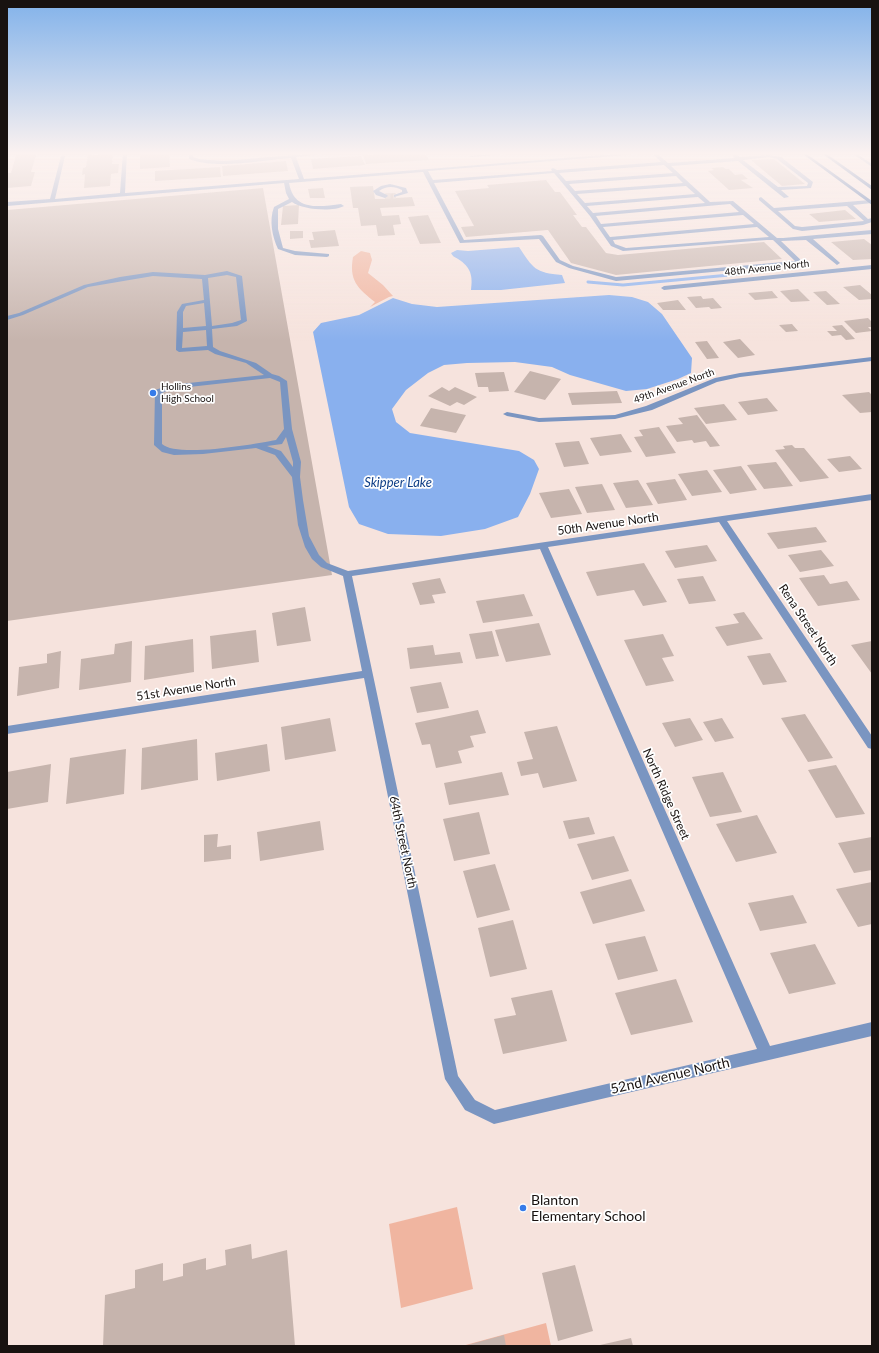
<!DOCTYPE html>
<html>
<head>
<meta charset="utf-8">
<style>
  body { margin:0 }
  #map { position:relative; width:879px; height:1353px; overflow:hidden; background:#f6e3dd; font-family:Lato,sans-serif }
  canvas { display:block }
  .frame { position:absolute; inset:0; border:8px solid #181210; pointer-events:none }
</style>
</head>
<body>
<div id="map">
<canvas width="879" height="1353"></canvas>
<div class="frame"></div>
</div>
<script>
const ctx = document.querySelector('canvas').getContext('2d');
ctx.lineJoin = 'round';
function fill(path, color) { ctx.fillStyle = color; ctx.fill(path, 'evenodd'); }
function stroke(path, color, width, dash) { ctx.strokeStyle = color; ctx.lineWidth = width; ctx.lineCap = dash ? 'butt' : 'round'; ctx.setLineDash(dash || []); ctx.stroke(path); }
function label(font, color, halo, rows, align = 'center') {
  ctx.font = font + ' Lato,sans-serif'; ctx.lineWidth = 3.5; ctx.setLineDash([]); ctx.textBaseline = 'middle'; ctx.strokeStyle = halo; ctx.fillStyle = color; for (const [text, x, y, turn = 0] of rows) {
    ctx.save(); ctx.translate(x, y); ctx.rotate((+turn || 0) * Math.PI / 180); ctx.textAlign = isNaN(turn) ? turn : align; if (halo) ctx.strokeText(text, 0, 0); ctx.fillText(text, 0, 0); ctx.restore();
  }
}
fill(new Path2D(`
  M361,251L370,253L372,260L368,273L383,285L393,296L389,297L370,307L375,302C357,288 349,280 353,257Z
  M457,1207L473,1289L401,1308L389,1224Z
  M546,1323L551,1346H462Z`), '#f0b5a0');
fill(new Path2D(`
  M519,247C533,268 535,273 562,275L565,283L501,290H471C473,276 471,267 458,259C455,257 453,257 451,253L457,250L468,251Z
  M609,295L632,297L648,302L662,314L692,358L691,373L678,379L647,389L626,391L570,375L552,367L515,362L467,363L444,365L428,373L406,390L392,409L396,422L410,433L519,451L534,460L539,469L530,494L518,517L485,529L441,536L388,534L359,524L349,507L313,332L321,323L359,315L393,298L412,304L437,307Z`), '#89b0ee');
stroke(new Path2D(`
  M588,282L623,285L740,274`), '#89b0ee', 3);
fill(new Path2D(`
  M17,152H37L31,172H35L31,186L7,188V177L8,173H11Z
  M103,152L113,153L112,164H119L118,173L111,174L110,186L84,188L85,174L82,175L83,168L86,167L88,155L103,154Z
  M140,152H169L170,167L140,169Z
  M411,152H424L429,160L366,164L363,155Z
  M361,156L365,165L313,169L311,159Z
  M774,159L805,184L782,186L751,160Z
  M286,161L288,171L223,176L222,166Z
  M220,167L221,177L155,181V171Z
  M723,167L726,169H729L735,175L742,174L748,179L741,180L753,188L729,190L708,171L714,170L711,168Z
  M546,180L555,192H560L577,215H573L582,227H586L606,253L618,255L764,242L782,259L616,275L571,263L548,230L466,237L461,227L474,226L455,191L489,188L487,185Z
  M373,186L375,199H385L384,194L395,193L396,198L412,197L415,206L380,208L382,216L399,215L401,224L393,225L395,235L378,236L376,225L361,226L358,208H353L350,187Z
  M263,188L332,575L7,621V210Z
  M323,188L325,198H310L308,189Z
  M299,205L298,224L281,225L283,206Z
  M845,210L856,219L819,222L809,214Z
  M428,215L441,243L420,244L408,217Z
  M335,230L339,246L311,248L309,240H314L312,232Z
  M290,231H303V238L290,239Z
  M864,239L872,245V259L853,260L831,242Z
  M860,285L872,295V299L859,300L843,287Z
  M798,289L810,301L791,302L780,291Z
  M772,291L778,298L755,300L748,293Z
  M826,291L840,304L827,305L813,292Z
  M701,296L703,299L713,298L722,308L711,309L709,307L696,308L687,297Z
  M678,300L686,310H663L657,303Z
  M868,318L872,322V327H868L872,331L856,333L844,321Z
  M792,324L798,331L786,332L779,325Z
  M842,325L855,339L846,340L841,335L832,336L827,331H837L832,326Z
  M740,339L755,355L738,358L723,342Z
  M707,341L719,358L707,359L695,342Z
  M530,371L561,379L545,400L514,392Z
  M504,372L509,391L489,392L488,387H478L475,373Z
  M442,387L449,391L455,387L477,397L464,405L457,402L450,406L428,396Z
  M617,391L622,403L572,405L568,393Z
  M869,392L872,395V412L860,413L842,395Z
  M767,398L778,411L748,415L738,402Z
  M724,404L737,420L706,424L694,408Z
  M431,408L466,415L456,433L420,426Z
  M697,415L720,446L710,447L706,441L694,443L692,440L677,442L666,426L683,424L678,418Z
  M659,427L676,453L646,457L634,437L643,436L639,430Z
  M621,434L632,452L600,456L590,438Z
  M579,441L589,464L564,467L555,443Z
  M792,445L795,448H804L829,478L800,482L775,450L785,449L783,446Z
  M850,456L862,469L839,472L827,459Z
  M776,462L793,486L764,489L747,465Z
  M741,466L757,490L730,494L713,470Z
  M707,470L722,492L692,496L678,474Z
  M675,479L687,500L658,504L646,483Z
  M638,480L653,505L626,508L613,483Z
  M602,484L615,510L587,513L575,487Z
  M569,489L582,514L551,518L539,493Z
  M816,527L827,542L778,549L767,533Z
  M707,545L717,561L675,568L665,551Z
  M821,550L834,566L800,572L788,555Z
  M644,563L667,602L643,606L634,590L597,596L586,572Z
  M824,575L830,584L847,581L860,600L818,606L799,578Z
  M703,576L716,601L689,604L677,579Z
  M440,578L446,593L432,595L435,603L420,605L412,583Z
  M524,594L533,616L483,623L476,601Z
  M305,607L311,641L277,646L272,613Z
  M744,612L763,639L727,646L715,627L739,623L733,614Z
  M539,623L551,655L506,662L495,630Z
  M256,630L259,662L212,669L210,636Z
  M492,631L499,656L476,659L469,634Z
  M663,634L674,656L662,658L674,681L646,686L624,640Z
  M193,639L194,672L144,680L145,646Z
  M132,641L131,682L79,690L81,659L114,654L115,644Z
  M872,641V674L851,645Z
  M433,645L435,655L460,652L463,663L410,669L407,648Z
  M61,651L59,688L17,696L19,667L47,663V654Z
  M770,653L787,682L763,685L747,656Z
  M441,682L449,708L417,713L410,687Z
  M478,710L486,733L470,736L474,747L458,751L462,763L436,768L430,744L422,745L415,723Z
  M805,714L833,758L808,762L781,718Z
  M330,718L336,751L285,760L281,727Z
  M690,718L703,740L675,747L662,723Z
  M722,718L734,738L715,742L703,722Z
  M557,726L577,781L543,788L538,773L521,776L517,762L533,759L524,732Z
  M197,739L198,780L141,790L142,748Z
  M267,744L270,771L217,781L215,753Z
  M126,749L124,794L66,804L70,758Z
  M51,764L48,802L7,809V772Z
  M836,765L865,814L836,818L808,770Z
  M502,772L509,795L449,805L444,783Z
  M723,772L742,812L710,817L692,777Z
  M479,812L490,854L454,861L443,819Z
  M757,815L777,853L736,862L716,824Z
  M589,817L595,834L569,839L563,821Z
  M320,821L324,850L260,861L257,832Z
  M218,834L217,847L231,845V859L204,862V835Z
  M614,836L629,871L592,880L577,844Z
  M872,837V870L854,873L838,843Z
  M495,864L510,910L477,918L463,871Z
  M631,879L645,911L593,924L580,892Z
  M872,882V924L858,927L836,889Z
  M793,895L807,923L760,931L748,903Z
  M513,920L527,969L490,977L478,928Z
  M645,936L658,971L618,980L605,944Z
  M815,944L836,984L789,994L770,953Z
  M676,979L693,1022L631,1035L615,993Z
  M552,990L567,1041L503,1054L494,1019L516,1015L511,998Z
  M251,1244L252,1259L287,1250L295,1346H103L105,1295L135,1288V1270L163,1263V1281L183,1276V1264L206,1258V1270L226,1265L225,1250Z
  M575,1265L593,1331L558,1341L542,1273Z
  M504,1335L506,1346H464Z
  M631,1338L633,1346H600V1345Z`), '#c6b4ad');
stroke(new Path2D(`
  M385,196H396`), '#d5c4be', 5.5, [5.5, 2.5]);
fill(new Path2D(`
  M123,152H127L125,193L299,179L291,158C261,160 218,170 189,159V152H193V157L199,159L224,161L329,152H343L296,157L304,179L639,152H655L668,163L735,158L728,152H732L740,157L769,155L781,157L813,182L811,188L781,190L789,197L784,198L738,161L671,166L710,202L733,201L777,238H783L872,230V234L813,239L839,262L840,263L837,265L806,240L781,241L805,264V266H801L798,264L616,281L569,268L556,262L539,239L460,243L423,172L289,183C294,211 318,207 341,204L344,206C333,212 303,210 292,202L278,209V229L283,248L295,251L329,254V256L327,257L295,255L278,249C272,236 269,220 274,207L289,199L286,193L284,183L7,206V202L50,199L61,156L63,155L65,156L55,199L120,193ZM652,153L661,162L557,170L553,168L551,169L552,171L433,180L428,171ZM769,157L777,159L808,183L807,186L778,187L743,160ZM664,165L673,173L566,181L559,173ZM554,173L590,216L611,246L623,251L767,240H773L795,261L616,277L573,266L560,260L543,236L541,235L464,240L434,183ZM676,176L683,183L575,191L569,184ZM686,186L695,194L585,203L577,194ZM698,197L705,203L593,213L587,206ZM730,204L739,212L601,224L596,216ZM743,215L754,224L610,237L603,227ZM757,227L769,237L626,248L615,244L613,240Z
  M509,152H555L553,153H521L471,157L469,156Z
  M850,152H854L872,164V167Z
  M390,184L406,188L408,193L394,197V195L402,192V190C394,186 386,186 379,191L387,195L388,196L385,198L376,195L373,191L381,186Z
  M761,197L774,208L870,200L872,201V203L853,205L868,219L872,218V222L863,225L802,231L793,229L759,200V198ZM847,206L864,221L802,227L795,226L778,211Z
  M872,265V269L664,290L661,288L664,286Z
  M227,271L242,276L247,321L237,326L212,329L213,347L220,351L256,363L272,374L279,376L287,381L292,429L301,462L300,477L303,500L309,536L319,555L327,563L348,571L872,494V500L727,521L872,736V749L868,748L719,522L548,547L770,1046L872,1022V1036L494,1124L465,1110L445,1079L364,678L7,734V726L362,671L343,576L321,567L312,559L305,547L298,525L292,477L275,455L256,448L203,454L174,455L162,452L154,445L155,390L170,385L264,375L246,363L215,354L208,350L179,352L176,350L177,312L182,304L204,300L202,279L153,276L88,287L23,315L7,320V316L19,313L84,285L120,277L153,272L205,275ZM227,275L236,277L241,320L232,323L212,326L208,278ZM204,303L206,326L183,328V312L186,306ZM206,330L207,346L182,348L183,332ZM270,378L280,382L284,429L276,440C255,444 177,458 162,444V393L171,389ZM286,437L293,462V467L281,451L267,446L282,444ZM540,549L757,1049L495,1110L475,1100L458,1076L352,576Z
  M872,357V361L740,377L717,382L652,410L615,419L539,422L507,416L503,414L507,412L539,418L615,415L646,406L715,378L740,373Z`), '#7a95c1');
fill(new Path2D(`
  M800,152H804L872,201V205Z
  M820,152H824L872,186V190Z`), '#1c4d99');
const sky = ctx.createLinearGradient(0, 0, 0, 341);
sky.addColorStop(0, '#82b2ea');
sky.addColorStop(0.45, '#fbf2f0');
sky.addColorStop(1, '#fbf2f000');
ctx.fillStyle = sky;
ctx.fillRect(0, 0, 879, 341);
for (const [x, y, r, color] of [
  [153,393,4,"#367be9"],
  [523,1208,4,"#367be9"]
]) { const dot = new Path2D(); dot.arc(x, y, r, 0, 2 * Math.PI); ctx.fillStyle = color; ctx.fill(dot); stroke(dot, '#fff', 1.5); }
label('10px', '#181210', '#fff', [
  ["48th Avenue North",767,268,-6],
  ["49th Avenue North",674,386,-20]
]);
label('10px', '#181210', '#fff', [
  ["Hollins",161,387],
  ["High School",161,399]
], 'left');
label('12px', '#181210', '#fff', [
  ["50th Avenue North",608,524,-8],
  ["Rena Street North",808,625,56],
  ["51st Avenue North",186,689,-9],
  ["North Ridge Street",666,794,66],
  ["64th Street North",403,842,78]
]);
label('italic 13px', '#114088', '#fff', [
  ["Skipper Lake",398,483]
]);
label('14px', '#181210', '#fff', [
  ["52nd Avenue North",670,1076,-13]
]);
label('14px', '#181210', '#fff', [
  ["Blanton",531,1200],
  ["Elementary School",531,1216]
], 'left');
</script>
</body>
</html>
